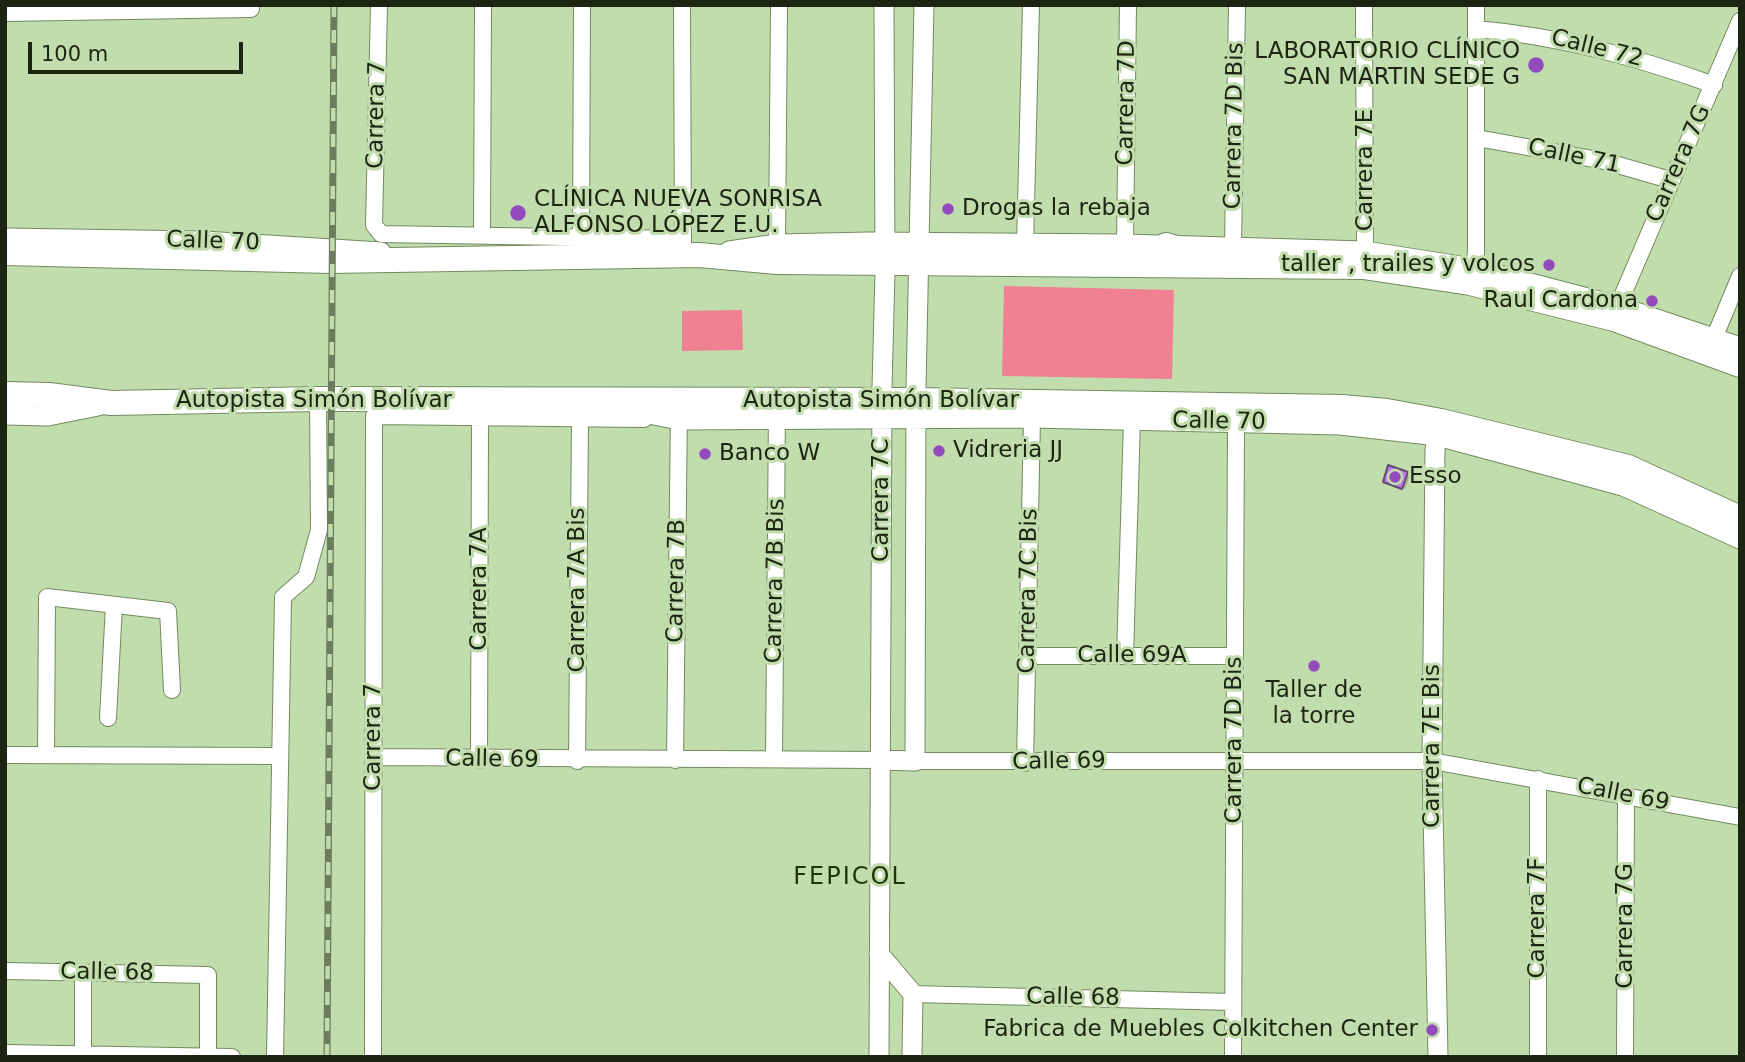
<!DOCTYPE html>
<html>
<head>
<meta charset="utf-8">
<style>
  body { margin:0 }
  #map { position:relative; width:1745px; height:1062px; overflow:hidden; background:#c2ddad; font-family:"DejaVu Sans",sans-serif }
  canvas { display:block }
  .frame { position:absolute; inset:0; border:7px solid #1b2512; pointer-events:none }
  .scale { position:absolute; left:28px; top:42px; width:215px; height:32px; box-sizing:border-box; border:4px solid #1b2512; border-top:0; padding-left:9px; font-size:21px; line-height:24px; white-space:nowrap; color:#1b2512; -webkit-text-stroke:5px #c2ddad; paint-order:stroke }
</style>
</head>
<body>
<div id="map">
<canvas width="1745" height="1062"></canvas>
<div class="frame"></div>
<div class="scale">100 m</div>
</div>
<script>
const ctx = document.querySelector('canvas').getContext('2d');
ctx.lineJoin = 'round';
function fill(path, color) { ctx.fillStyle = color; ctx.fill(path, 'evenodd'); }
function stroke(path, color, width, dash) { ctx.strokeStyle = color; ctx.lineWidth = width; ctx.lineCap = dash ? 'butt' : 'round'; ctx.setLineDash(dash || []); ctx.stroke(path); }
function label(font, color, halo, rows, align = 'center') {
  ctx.font = font + ' "DejaVu Sans",sans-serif'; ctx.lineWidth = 6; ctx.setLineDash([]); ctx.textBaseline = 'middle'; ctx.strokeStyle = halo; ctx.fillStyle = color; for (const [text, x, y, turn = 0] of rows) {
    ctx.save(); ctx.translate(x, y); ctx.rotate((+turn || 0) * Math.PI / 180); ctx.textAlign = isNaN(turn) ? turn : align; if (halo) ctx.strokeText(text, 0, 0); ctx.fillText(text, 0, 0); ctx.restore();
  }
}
fill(new Path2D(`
  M1004,286L1174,290L1172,379L1002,376Z
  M742,310L743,350L682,351V311Z`), '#f08192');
fill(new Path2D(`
  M1407,473L1410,475L1405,489L1387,483Z`), '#0003');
const building = new Path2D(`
  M1388,465L1408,472L1402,489L1383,482Z`);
fill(building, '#bd7de4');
stroke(building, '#634a73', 2);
const minor = new Path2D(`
  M379,5L374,225L381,234L683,239
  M682,5L683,249
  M1364,5L1365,251
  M5,13L251,9
  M1476,29C1559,36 1636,57 1714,85
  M1477,138L1604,161L1670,180
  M482,235L483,5
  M581,235L582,5
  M777,244L779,5
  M1125,244L1128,5
  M1025,245L1031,5
  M1233,246L1237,5
  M1473,268L1476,253V5
  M1618,306L1740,21
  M1715,336L1740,276
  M1028,656H1235
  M1125,656L1132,420
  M108,718L114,605
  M5,755L280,756
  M46,755L47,597L168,611L172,690
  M374,757L880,760
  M774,759L777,408
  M479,760L480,418
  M675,760L679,408
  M577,761L580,419
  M915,761H1432L1740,817
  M1025,763L1032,418
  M1538,779V1057
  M5,971L208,975V1055
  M83,972V1057
  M913,994L1233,1002
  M5,1053L232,1057
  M275,1057L283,597L306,577L319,530L318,399
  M373,1057L374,416L644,419
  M1233,1057L1236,423
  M1625,1057L1626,795`);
const tertiary = new Path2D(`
  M5,238L204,241L381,252
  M729,251L777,244L870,242L1125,244L1365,251L1473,268L1618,306L1740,347
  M613,407L679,420L1032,418L1340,425L1438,436L1623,486L1740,539
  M5,415L48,416L98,406
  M880,760L915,761L916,388L924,5
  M879,954L913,994L912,1057
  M879,1057L882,388L885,272L884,5
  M1438,1057L1432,761L1435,449L1438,436`);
const trunk = new Path2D(`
  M1166,245L1207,257
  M5,253L331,261L699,255L777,262L1363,267L1470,283L1614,319L1740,365
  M1096,265L1125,244
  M5,394L49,395L111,403L318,399L916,400L1342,407L1387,411L1441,421L1628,467L1740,518`);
stroke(minor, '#728b5e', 18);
stroke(tertiary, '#728b5e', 21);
stroke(trunk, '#728b5e', 26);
stroke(minor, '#fff', 16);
stroke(tertiary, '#fff', 19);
stroke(trunk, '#fff', 24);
const rail = new Path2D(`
  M327,1057L334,5`);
stroke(rail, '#6b7d5c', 7);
stroke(rail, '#c2ddad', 4.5, [13]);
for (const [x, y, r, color] of [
  [1536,65,9,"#934abc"],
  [948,209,7,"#934abc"],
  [518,213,9,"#934abc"],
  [1549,265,7,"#934abc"],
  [1652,301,7,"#934abc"],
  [939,451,7,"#934abc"],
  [705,454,7,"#934abc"],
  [1395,477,7,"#934abc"],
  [1314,666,7,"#934abc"],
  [1432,1030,7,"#934abc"]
]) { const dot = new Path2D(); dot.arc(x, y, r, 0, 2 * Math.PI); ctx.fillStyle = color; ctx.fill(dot); stroke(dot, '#c2ddad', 2.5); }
label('23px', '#1b2512', '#c2ddad', [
  ["Calle 72",1597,49,14],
  ["Carrera 7D",1127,103,-89],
  ["Carrera 7",377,115,-89],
  ["Carrera 7D Bis",1235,126,-89],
  ["Calle 71",1574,157,12],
  ["Carrera 7G",1679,164,-66],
  ["Carrera 7E",1366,170,-90],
  ["Calle 70",213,242,2],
  ["Autopista Simón Bolívar",314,401],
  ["Autopista Simón Bolívar",881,401],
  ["Calle 70",1219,422,1],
  ["Carrera 7C",882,500,-90],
  ["Carrera 7B",677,581,-89],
  ["Carrera 7B Bis",776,581,-89],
  ["Carrera 7A",480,589,-90],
  ["Carrera 7A Bis",578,590,-90],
  ["Carrera 7C Bis",1029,591,-89],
  ["Calle 69A",1132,656],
  ["Carrera 7",374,737,-90],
  ["Carrera 7D Bis",1235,740,-90],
  ["Carrera 7E Bis",1433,746,-90],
  ["Calle 69",492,760,1],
  ["Calle 69",1059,762,-1],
  ["Calle 69",1623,795,11],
  ["Carrera 7F",1538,918,-90],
  ["Carrera 7G",1626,926,-90],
  ["Calle 68",107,973,1],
  ["Calle 68",1073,998,1]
]);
label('23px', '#1b2512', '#c2ddad', [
  ["LABORATORIO CLÍNICO",1520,52,"right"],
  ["SAN MARTIN SEDE G",1520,78,"right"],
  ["CLÍNICA NUEVA SONRISA",534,200],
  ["ALFONSO LÓPEZ E.U.",534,226],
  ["Drogas la rebaja",962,209],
  ["taller , trailes y volcos",1535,265,"right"],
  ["Raul Cardona",1638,301,"right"],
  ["Vidreria JJ",953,451],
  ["Banco W",719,454],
  ["Esso",1409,477],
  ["Taller de",1314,691,"center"],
  ["la torre",1314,717,"center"],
  ["Fabrica de Muebles Colkitchen Center",1418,1030,"right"]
], 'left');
ctx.letterSpacing = '2px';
label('24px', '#21350a', '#c2ddad', [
  ["FEPICOL",850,878]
]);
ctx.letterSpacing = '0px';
</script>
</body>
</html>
